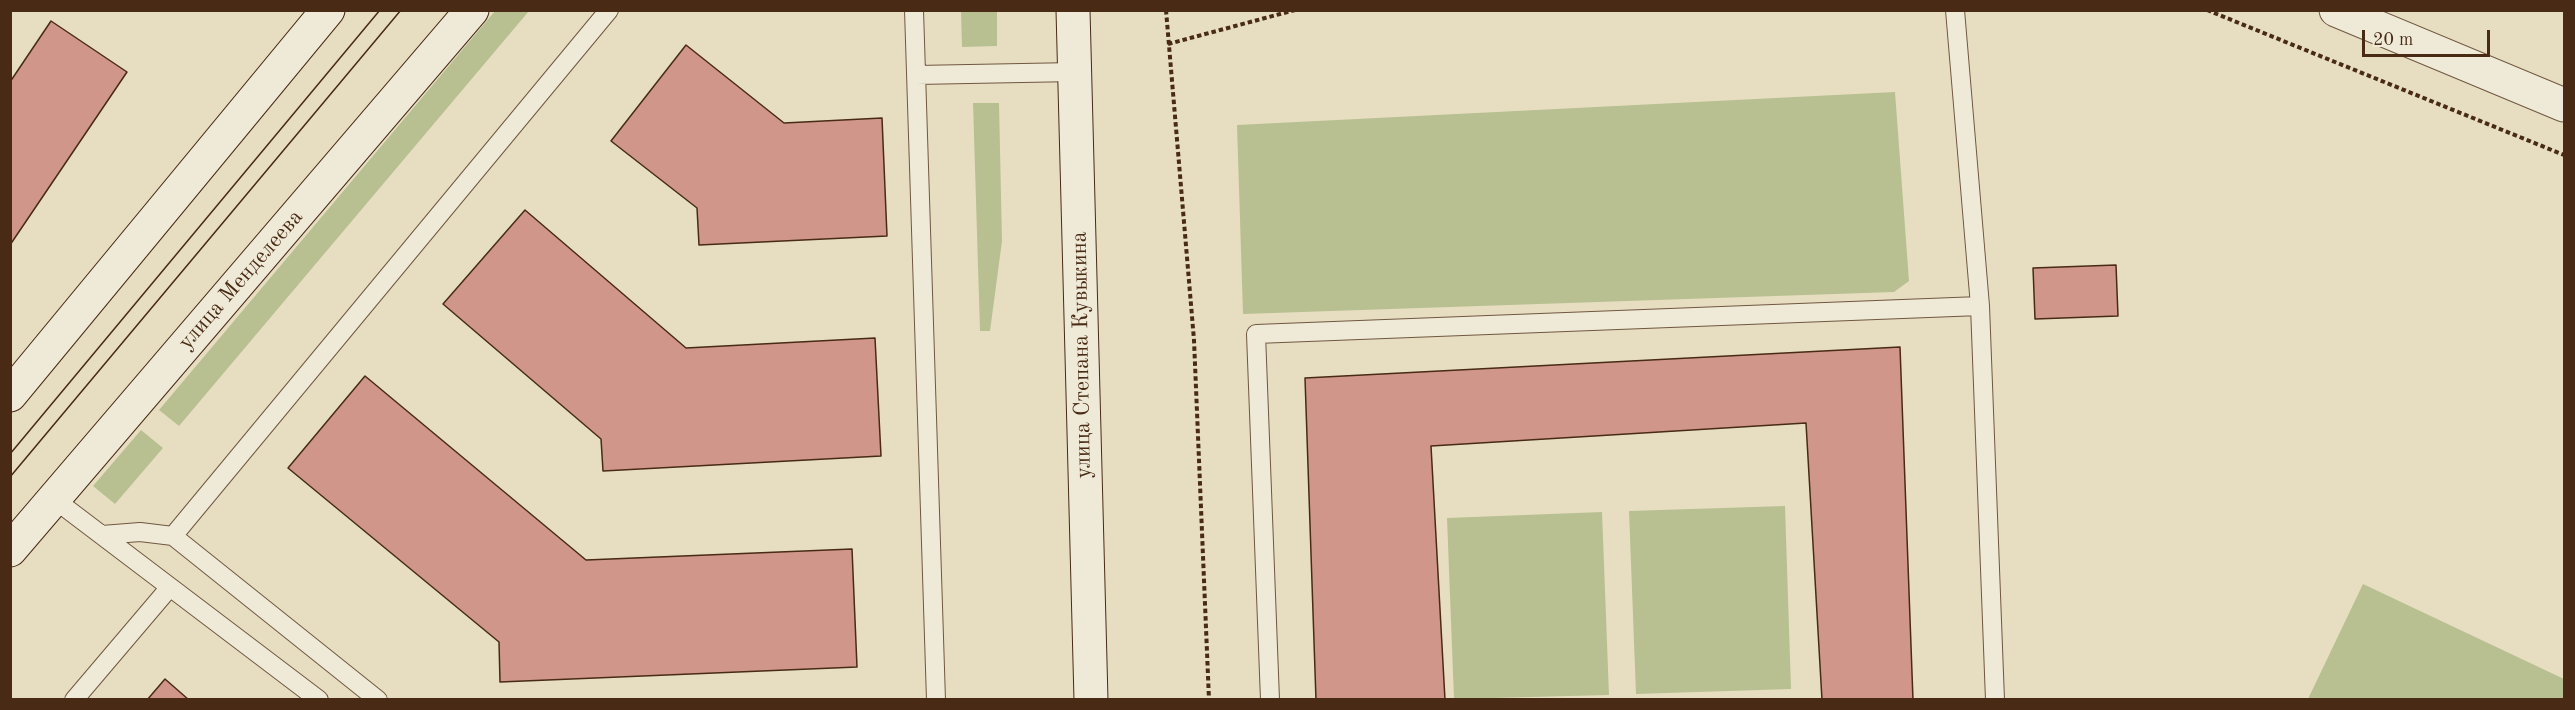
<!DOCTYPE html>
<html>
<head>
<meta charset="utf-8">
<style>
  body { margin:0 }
  #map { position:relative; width:2575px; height:710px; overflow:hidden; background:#e7dec1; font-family:"Old Standard TT",serif }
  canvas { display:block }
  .frame { position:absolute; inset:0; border:12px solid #482a15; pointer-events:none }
  .scale { position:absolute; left:2362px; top:30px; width:128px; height:27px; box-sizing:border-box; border:3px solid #482a15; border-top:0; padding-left:8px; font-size:18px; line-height:21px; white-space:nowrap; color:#482a15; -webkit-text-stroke:4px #efead7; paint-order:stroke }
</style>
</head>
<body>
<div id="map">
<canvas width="2575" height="710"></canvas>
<div class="frame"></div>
<div class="scale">20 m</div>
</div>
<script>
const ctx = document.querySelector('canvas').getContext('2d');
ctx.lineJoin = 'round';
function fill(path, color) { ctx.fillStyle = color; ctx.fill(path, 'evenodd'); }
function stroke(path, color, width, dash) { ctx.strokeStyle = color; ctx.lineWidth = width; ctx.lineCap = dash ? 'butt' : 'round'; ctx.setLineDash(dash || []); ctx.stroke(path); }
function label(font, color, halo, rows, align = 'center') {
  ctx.font = font + ' "Old Standard TT",serif'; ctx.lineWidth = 4.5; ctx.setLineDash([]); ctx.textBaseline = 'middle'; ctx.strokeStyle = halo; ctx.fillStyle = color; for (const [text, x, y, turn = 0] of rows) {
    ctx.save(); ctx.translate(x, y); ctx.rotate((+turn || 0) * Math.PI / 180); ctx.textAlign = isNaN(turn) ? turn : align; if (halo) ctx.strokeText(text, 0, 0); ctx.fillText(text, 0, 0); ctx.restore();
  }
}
fill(new Path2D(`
  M495,11H529L179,426L159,410Z
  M961,11H997V46L962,47Z
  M1895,92L1909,281L1894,292L1243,314L1237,125Z
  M973,103H999L1002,241L990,331H980Z
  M141,430L163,448L115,504L93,486Z
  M1785,506L1791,689L1636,694L1629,511Z
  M1602,512L1609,695L1454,699L1447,518Z
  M2363,584L2564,679V699H2308Z`), '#b8c091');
const building = new Path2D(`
  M51,21L127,72L10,245V82Z
  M686,45L784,123L882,118L887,236L699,245L697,208L611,141Z
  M525,210L686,348L875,338L881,456L603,471L601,439L443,304Z
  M2116,265L2118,316L2035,319L2033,268Z
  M1900,347L1913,700H1822L1806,423L1431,446L1445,700H1316L1305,378Z
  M365,376L586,560L852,549L857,667L500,682L499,642L288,468Z
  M165,679L189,700H147Z`);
fill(building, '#cf9689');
stroke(building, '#482a15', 1.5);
const service = new Path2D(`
  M914,10L936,700
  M1955,10L1980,306
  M916,75L1075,72
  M54,499L319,700
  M102,535L140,532L173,536L378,700
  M173,536L609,10
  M74,700L170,587
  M1270,700L1256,334L1980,306L1995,700`);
const tertiary = new Path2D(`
  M2336,10L2564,105`);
const secondary = new Path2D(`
  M1073,10L1091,700
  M10,395L328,10
  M10,550L472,10`);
stroke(service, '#705740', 20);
stroke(tertiary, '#705740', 35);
stroke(secondary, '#482a15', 35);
stroke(new Path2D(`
  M1166,10L1194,340L1209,700
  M2207,10L2564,155
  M1168,44L1295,10`), '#482a15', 4, [4.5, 3]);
stroke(service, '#efead7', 18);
stroke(tertiary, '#efead7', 33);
stroke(secondary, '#efead7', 33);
stroke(new Path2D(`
  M10,454L380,10
  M10,477L401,10`), '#482a15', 1.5);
label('22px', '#482a15', '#efead7', [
  ["улица Менделеева",241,280,-49],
  ["улица Степана Кувыкина",1082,355,-91]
]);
</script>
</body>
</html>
